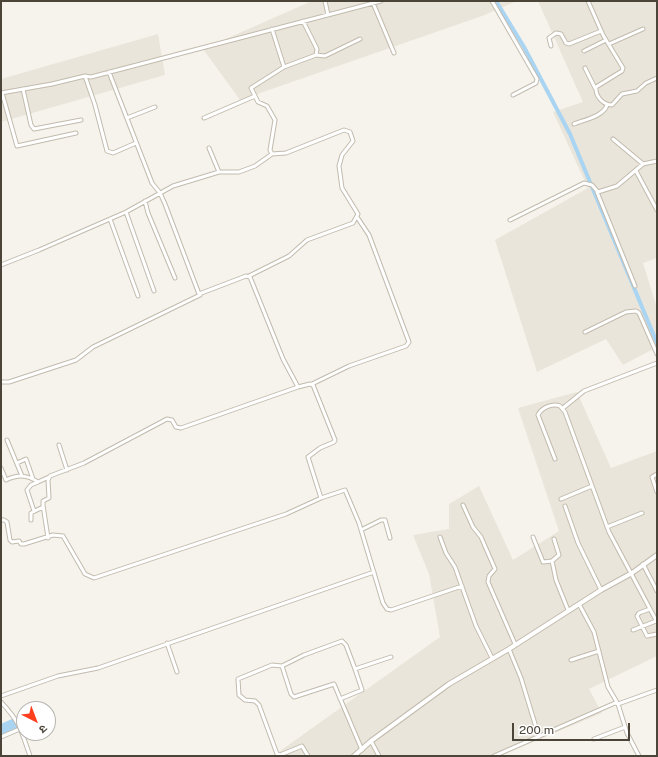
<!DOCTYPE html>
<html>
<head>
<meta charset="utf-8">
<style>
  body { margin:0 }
  #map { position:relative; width:658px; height:757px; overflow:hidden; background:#f6f3ec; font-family:"Public Sans","Noto Sans Devanagari",sans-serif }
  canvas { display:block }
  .frame { position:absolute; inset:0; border:2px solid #4b4439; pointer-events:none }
  .north { position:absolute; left:16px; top:701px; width:40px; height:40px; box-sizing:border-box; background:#fff; border:1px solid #b7b4b0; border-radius:50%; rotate:138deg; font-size:11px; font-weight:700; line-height:16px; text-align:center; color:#4b4439 }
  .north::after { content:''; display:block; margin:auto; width:14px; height:18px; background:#fc3f1d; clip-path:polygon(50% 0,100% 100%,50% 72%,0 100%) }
  .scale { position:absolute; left:512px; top:723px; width:118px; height:18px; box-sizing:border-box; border:2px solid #4b4439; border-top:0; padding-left:5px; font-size:12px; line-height:14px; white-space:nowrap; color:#4b4439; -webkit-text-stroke:3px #fff; paint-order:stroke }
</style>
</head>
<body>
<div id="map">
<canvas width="658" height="757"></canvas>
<div class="frame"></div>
<div class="north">उ</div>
<div class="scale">200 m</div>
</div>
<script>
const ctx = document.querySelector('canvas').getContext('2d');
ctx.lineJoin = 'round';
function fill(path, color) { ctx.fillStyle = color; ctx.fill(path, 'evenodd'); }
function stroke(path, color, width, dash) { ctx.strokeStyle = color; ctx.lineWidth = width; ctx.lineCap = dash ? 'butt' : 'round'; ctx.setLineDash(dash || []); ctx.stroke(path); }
fill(new Path2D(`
  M312,1H517L482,16L240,100L203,49Z
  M538,1H657V258L643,263L657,308V347L623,365L606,339L537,372L495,240L588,188L553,112L583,102Z
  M158,34L165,75L1,122V79Z
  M577,392L611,468L657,451V656L589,689L602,713L500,756H273L440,637L429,574L413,535L449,529V504L479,486L513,560L559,531L518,408Z`), '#eae5da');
fill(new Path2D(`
  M14,718L20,728L1,736V724Z`), '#a9d4f2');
stroke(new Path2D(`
  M496,1L524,47L570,134L657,343`), '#a9d4f2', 4);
const minor = new Path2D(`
  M325,1L328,15
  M492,1L537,79L536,83L513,95
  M588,1L603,35L623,68L622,71L596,87C595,96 603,105 612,105L622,94L637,91L646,83L657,78
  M373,3L394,53
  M272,29L284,67
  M609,44L643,29
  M551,46L549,38L556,33L561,34L566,43L569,44L601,31
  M584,51L606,40
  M316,55L325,56L360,39
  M585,68L595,88
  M109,72L152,183L160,193L165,204L199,294L246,276L250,277L283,359L298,387L310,384L313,385L335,440L334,442L320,448L308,457L321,498
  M85,76L95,105L107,151L113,153L136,143
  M23,89L31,125L34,129L81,120
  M1,93L52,84L85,76L91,77L381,1
  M2,93L17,146L76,133
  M127,118L155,107
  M204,118L255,96
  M574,124C584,120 604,116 607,105
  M613,139L643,164L657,161
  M636,171L657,210
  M219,172H239L255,166L272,154
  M597,192L635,286
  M145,201L148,213L175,278
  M126,212L154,291
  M110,219L138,296
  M510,220L584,183L592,185L598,192L617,186L643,164
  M1,265L39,250L126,212L173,186L219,172L209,148
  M249,276L289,256L307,240L353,223L358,214L342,188L339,166L342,155L353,141L350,132L344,130L286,153L272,154L270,150L275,120L267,106L258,102L251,88L284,67L316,55L317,49L303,21
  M585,332L626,312L636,311L639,313L657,354
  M1,382H9L76,360L93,347L200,295
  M312,384L349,366L406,346L409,342L369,235L357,217
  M563,408L584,391L657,363
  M7,440L22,476
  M59,445L67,470
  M555,459L538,415C542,407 553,403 560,406L565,412L609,532L657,622
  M17,463L26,459L33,479
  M1,468L6,480C17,475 26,474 38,482L49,477
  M657,474L652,477L657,492
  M561,499L592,486
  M463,505L473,527L481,537L495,569L489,576L488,582L515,644
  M565,506L578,543L601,590
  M34,511L27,490L31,485L38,482
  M1,520H4L7,522L10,540L12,542L19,541L21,544H24L53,535L63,536L85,574L94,578L286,514L321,498L345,490L359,523L383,603L387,609L391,610L462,586
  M31,520V513L43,507
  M607,527L642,513
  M361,530L381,520H385L390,538
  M440,537L446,553L455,567L476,626L492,658
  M533,537L543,562L552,561
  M48,538L43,505V501L49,498L48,480L50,476L84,463L167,419L172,420L176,427L181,428L298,387
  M554,539L559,555L552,561L556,580L568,610
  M643,564L657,591
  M579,604L594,632L608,687L618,704L627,733L639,756
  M650,609L639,613L637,616L647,636L657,634
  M633,630L656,621
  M167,643L177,672
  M509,649L521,678L539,737
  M571,660L599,651
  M282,666L304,655L342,641L346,645L355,669
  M1,696L58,676L98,668L374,572
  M340,699L362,690L355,669L391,657
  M1,702C20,722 21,730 30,756
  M1,737L22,728
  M594,739L625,727
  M371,741L379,756
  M308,756L302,746L280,755L277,754L259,705L255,701L245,700L239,695L238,679L272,665L282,666L291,694L294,697L334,684L362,750
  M494,756L615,703L618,704L657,690`);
const tertiary = new Path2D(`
  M354,756L371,741L449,684L509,649L601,590L632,573L657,555`);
stroke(minor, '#c2bbae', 5);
stroke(tertiary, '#c2bbae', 6);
stroke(minor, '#fff', 3);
stroke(tertiary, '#fff', 4);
</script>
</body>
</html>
